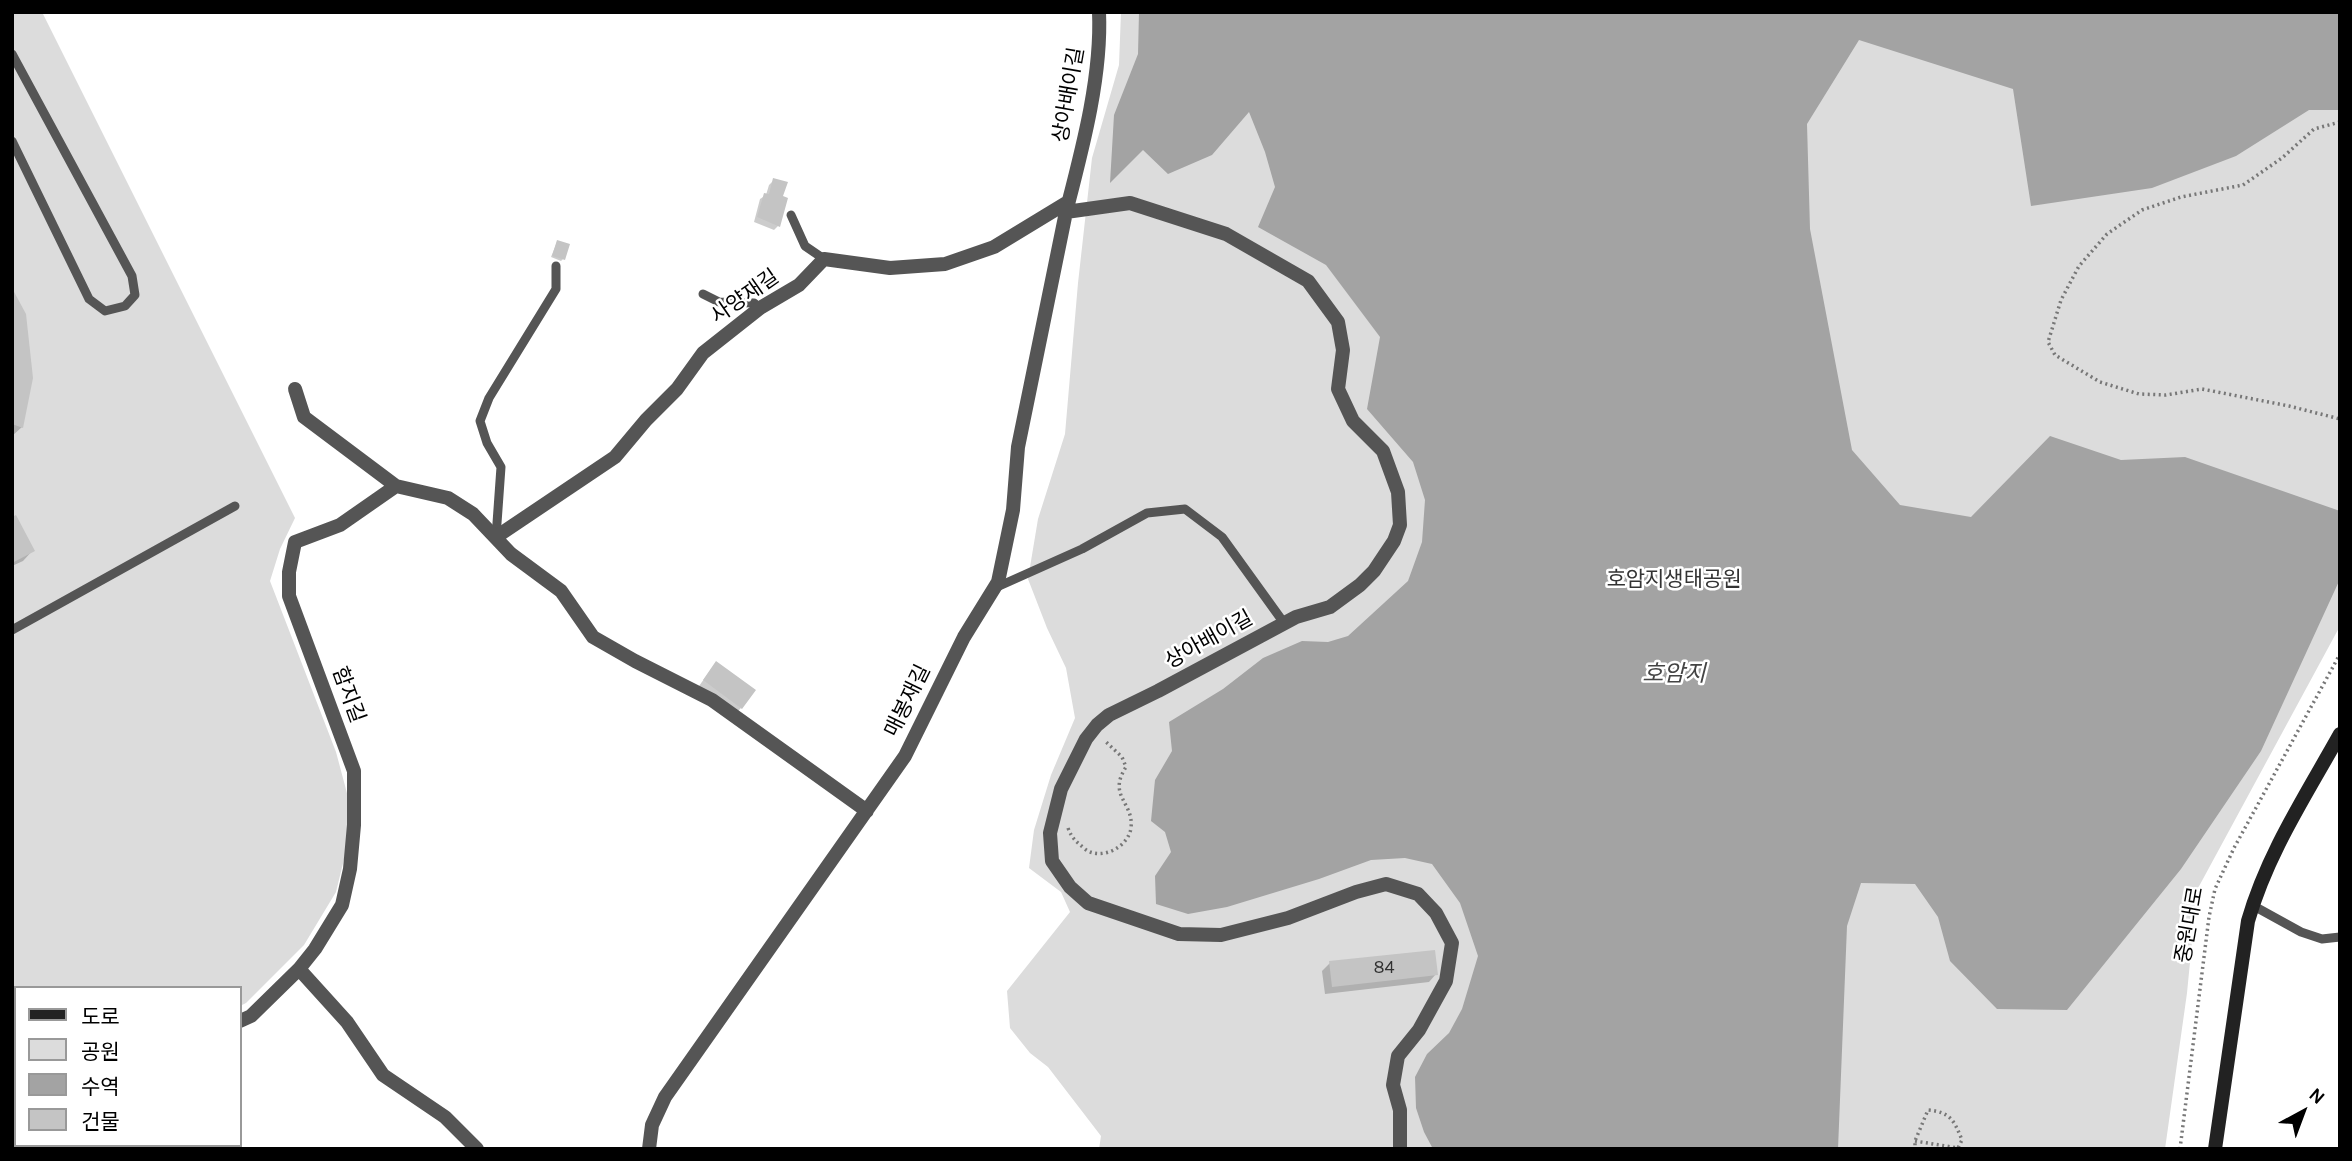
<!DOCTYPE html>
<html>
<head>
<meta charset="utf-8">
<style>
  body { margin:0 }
  #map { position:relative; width:2352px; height:1161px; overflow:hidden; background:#fff; font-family:Karla,"Noto Sans KR",sans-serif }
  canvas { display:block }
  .frame { position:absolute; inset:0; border:14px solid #000; pointer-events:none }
  .legend { position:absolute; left:14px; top:986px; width:228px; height:161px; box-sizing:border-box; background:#fff; border:2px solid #999; margin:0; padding:9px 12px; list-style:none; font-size:21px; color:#000 }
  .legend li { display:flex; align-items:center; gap:14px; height:35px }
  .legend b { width:35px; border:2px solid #999 }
  .north { position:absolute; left:2268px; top:1077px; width:70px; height:70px; -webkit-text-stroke:5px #fff; paint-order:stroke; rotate:41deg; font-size:19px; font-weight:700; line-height:28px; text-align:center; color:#000 }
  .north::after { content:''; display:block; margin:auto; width:24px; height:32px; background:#000; clip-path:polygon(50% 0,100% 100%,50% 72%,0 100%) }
</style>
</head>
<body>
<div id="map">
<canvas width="2352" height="1161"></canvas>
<div class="frame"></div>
<ul class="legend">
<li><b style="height:9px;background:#222"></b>도로</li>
<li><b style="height:19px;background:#dcdcdc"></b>공원</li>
<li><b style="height:19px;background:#a3a3a3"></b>수역</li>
<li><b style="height:19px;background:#c4c4c4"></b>건물</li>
</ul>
<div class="north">N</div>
</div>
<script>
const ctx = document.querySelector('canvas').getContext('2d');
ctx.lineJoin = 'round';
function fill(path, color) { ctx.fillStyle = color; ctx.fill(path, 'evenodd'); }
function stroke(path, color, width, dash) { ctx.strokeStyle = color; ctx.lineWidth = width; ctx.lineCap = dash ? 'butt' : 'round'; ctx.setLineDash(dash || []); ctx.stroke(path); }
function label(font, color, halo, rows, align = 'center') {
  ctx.font = font + ' Karla,"Noto Sans KR",sans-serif'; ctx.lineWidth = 5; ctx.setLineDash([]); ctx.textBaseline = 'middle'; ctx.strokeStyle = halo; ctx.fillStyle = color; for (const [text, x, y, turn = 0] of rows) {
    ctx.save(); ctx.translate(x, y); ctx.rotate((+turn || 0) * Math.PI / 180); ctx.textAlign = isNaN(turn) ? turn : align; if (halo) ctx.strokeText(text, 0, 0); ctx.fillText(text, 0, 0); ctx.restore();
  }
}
fill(new Path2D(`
  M12,12H42L295,518L280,549L270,581L336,752L348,797L347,847L336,892L304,945L246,1003L240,1006V988H16V1032L12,1035Z
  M1121,12H2340V626L2197,890L2187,993L2165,1149H1099L1101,1136L1048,1067L1030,1053L1010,1028L1007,991L1070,912L1061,892L1029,868L1034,830L1051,775L1075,718L1066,668L1047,628L1028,579L1038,519L1065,434L1078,283L1092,158L1119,65Z`), '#dcdcdc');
fill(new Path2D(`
  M1139,12H2340V110H2309L2236,156L2152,188L2031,206L2013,89L1859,40L1807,124L1810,229L1852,450L1900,505L1971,517L2050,436L2121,460L2185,457L2340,511V579L2261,751L2181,869L2067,1010L1997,1009L1950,961L1938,917L1915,884L1861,883L1847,926L1838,1149H1433L1424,1132L1416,1108L1415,1077L1427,1054L1449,1033L1462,1009L1478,956L1460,903L1432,864L1405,858L1371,860L1319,879L1227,907L1188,914L1156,904L1155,876L1171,852L1165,832L1151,821L1155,780L1172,751L1169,722L1223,689L1263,658L1302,641L1328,642L1348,636L1408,581L1422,542L1425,500L1413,462L1367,409L1380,337L1326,265L1258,227L1275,187L1265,152L1249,112L1212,155L1168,174L1143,150L1110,183L1114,115L1138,54Z`), '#a3a3a3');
fill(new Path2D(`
  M774,180L778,226L774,230L754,222L760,199L766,195L769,185Z
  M557,242L563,259L561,261L551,257Z
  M12,292L22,427L12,436Z
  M12,519L33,550L23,561L12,566Z
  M712,668L741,708L736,713L699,686Z
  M1330,963L1436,974L1429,982L1325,994L1322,971Z`), '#0003');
fill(new Path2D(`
  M773,178L788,182L783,196L788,198L780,227L757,217L764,193L769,194Z
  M557,240L570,244L565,260L552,256Z
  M12,288L26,314L33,378L23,428L12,424Z
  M16,515L35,551L12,563V517Z
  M716,661L756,690L742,709L703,680Z
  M1435,950L1438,975L1332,987L1329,961Z`), '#c4c4c4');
stroke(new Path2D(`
  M2340,122L2314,129L2282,158L2243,185L2181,197L2142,210L2107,234L2079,266L2061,300L2048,342L2055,355L2100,382L2139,394L2166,395L2202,389L2289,406L2340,419
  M1068,828C1072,839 1077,842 1085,849C1100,861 1128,848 1131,828C1134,802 1107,796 1126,767L1122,757L1104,740
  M1915,1141L1958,1148L1962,1140C1954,1120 1950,1112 1928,1110L1915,1141V1149
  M92,1145V1149
  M2180,1149L2209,917L2215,889L2234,848L2340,654`), '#777', 3.5, [2, 3.5]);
stroke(new Path2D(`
  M12,54L132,276L135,295L125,306L105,311L89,299L12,141
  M791,215L805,246L824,259
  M703,294L719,302L754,303L760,308
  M496,537L501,467L487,443L480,421L489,398L556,289V266
  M997,587L1082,549L1147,513L1185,509L1222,537L1284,623
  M12,630L235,506
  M2252,905L2301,932L2322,939L2340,937`), '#555', 9);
stroke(new Path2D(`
  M1099,12C1102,76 1082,150 1066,212L1130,203L1226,234L1308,281L1338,322L1343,350L1338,389L1353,421L1383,451L1398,492L1400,525L1394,541L1374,571L1360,585L1330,607L1296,617L1158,691L1109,715L1097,725L1086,739L1061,789L1050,833L1052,861L1070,887L1088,903L1179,934L1221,935L1288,918L1356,892L1386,884L1418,894L1436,913L1452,943L1446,981L1419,1030L1398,1056L1393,1085L1400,1110V1149
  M295,389L304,417L396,486L448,498L473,514L511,554L561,591L593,637L635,661L712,700L867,811
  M496,537L615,457L646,420L677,389L703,353L760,308L799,285L824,259L890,268L945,264L994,247L1068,202
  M299,969L347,1022L383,1075L445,1117L477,1149
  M240,1021L251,1016L299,969L315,949L342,905L350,869L354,825V771L289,596V572L295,542L340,525L396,486
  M12,1048L16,1046
  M649,1149L652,1125L665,1097L905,756L964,637L998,582L1013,510L1018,447L1066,212`), '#555', 14);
stroke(new Path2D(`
  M2215,1149L2248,921C2267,854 2306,795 2340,734`), '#222', 14);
label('18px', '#313131', null, [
  ["84",1384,968]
]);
label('21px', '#000', '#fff', [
  ["상아배이길",1069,95,-80],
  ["사양재길",745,297,-35],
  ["상아배이길",1209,640,-29],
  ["함지길",348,695,70],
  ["매봉재길",908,701,-64],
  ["중원대로",2190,925,-80]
]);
label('21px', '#333', '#fff', [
  ["호암지생태공원",1674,580]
]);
label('italic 23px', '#444', '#fff', [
  ["호암지",1674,674]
]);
</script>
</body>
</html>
